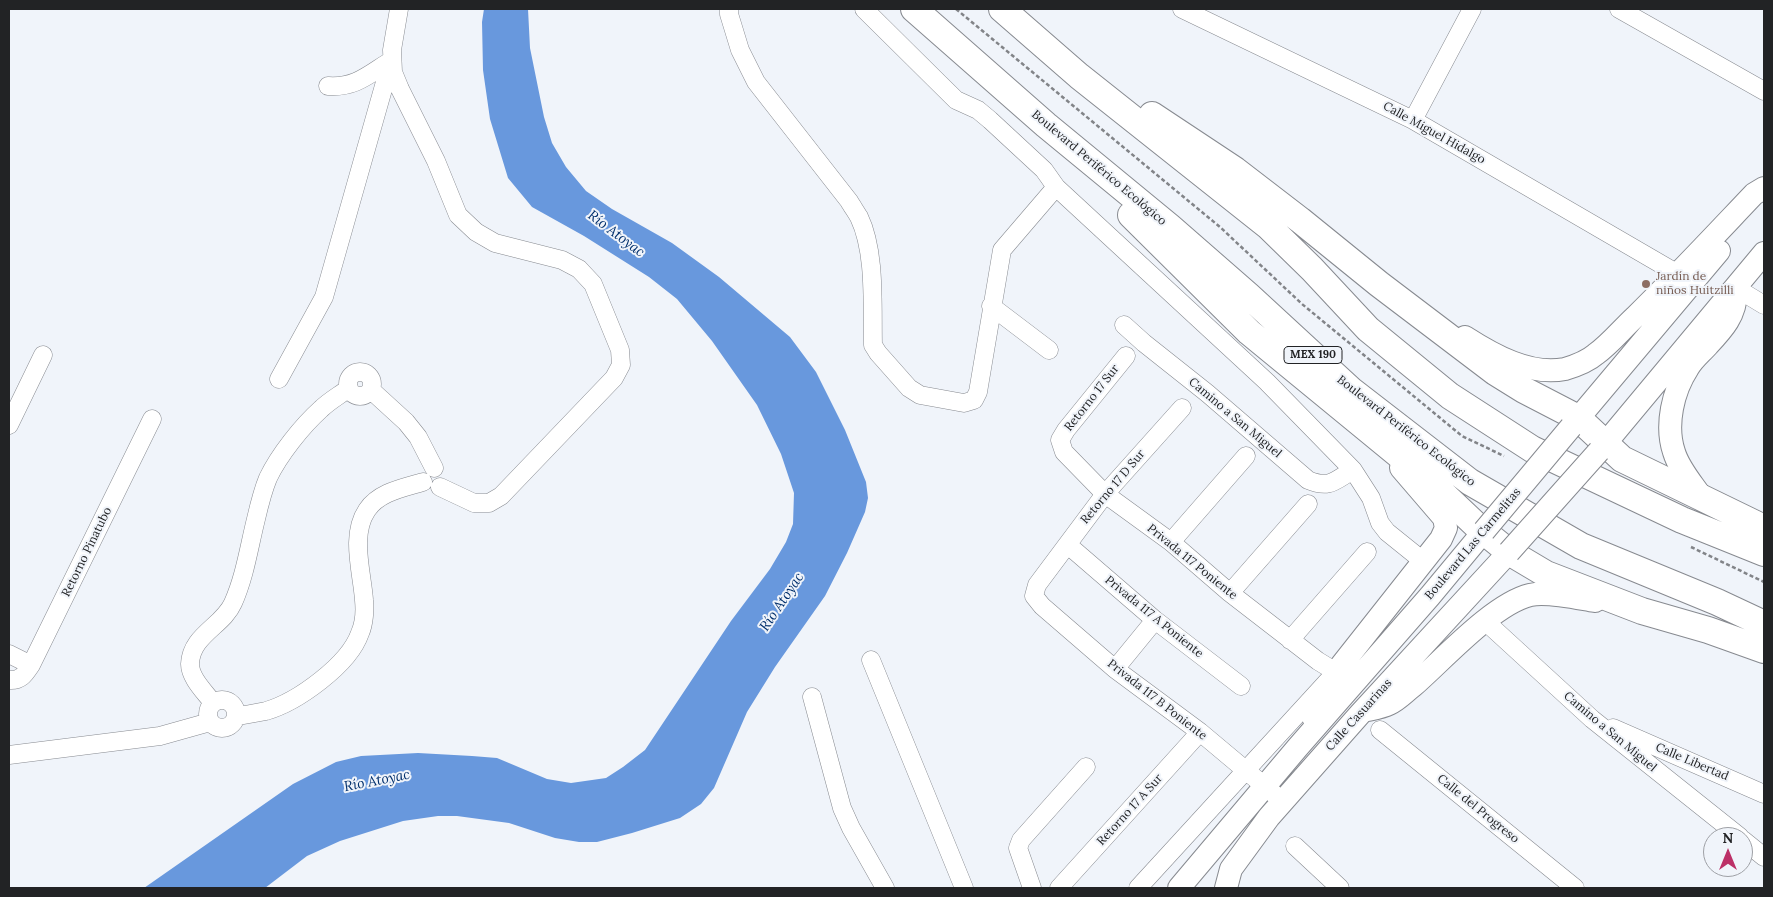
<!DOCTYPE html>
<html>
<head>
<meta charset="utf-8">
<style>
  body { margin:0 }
  #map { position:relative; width:1773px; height:897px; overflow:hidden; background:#f0f4fa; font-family:Lora,serif }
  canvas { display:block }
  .frame { position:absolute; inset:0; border:10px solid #222325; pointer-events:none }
  .north { position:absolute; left:1703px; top:827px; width:50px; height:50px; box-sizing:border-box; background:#f0f4fa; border:1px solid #9ea0a5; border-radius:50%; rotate:0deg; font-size:14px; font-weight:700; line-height:20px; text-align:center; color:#222325 }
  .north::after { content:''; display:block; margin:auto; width:18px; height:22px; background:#bc3067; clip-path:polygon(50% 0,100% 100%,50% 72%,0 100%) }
</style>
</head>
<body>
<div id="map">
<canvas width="1773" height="897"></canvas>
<div class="frame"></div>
<div class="north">N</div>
</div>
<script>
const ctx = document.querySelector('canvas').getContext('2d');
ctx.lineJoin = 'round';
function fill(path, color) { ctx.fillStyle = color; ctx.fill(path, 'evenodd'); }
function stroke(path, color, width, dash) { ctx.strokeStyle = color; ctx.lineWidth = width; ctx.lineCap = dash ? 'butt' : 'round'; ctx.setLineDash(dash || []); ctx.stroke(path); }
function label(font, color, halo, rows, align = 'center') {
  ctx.font = font + ' Lora,serif'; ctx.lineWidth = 4; ctx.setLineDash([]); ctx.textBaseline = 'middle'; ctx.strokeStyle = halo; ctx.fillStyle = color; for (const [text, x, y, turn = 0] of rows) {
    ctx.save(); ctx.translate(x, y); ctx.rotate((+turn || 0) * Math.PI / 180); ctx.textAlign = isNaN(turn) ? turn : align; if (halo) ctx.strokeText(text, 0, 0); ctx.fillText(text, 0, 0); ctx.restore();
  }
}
fill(new Path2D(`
  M484,9H528L530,48L544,117L552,143L566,167L586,191L612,209L672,243L719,277L790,337L816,372L845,430L866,482L868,498L865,512L847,553L825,596L775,667L747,712L714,788L701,804L680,818L632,833L597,842H579L555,838L509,823L457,816H438L403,821L340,841L307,856L265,888H144L293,784L336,762L361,756L418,753L472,756L497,758L547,779L571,783L606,778L623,767L645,750L731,621L770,569L786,542L793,524L794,493L781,454L757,405L712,341L677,299L649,277L584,236L532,207L508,178L490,119L483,70L482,22Z`), '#6898dd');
const minor = new Path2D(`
  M399,9L392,50L393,72L400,89L436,161L458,215L476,232L495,243L562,260L579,269L593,284L620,350L621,365L614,378L501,496L489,503H474L440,487
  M729,9V14L740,50L756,82L849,201C852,206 856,212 859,217C876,252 872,306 873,345L878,353L909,388L920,395L964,403L974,400L978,392L1002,250L1056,187
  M864,9L956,100L978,110L990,120L1044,170L1056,187L1267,382L1353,470L1371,498L1380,523L1387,532L1423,561
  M1182,9L1413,120L1678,274
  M1619,9L1764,91
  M328,86C356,88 369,74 392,60
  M1413,120L1472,9
  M1736,288L1764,305
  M991,306L1049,350
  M1124,325L1144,343L1207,393L1308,480C1330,489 1334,481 1353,470
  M1126,356L1066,430L1060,440L1064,452L1105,494L1171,542L1230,593L1318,661L1336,672L1138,888
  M348 384a12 12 0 1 1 24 0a12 12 0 1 1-24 0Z
  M279,379L324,297L391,61
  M371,390L406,422L418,437L434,468
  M1182,408L1105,494L1037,585L1034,596L1042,606L1115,669L1200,732L1274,794
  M9,425L43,355
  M1171,542L1246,456
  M1068,545L1155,620L1241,686
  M1230,593L1308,504
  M1485,621L1592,719L1740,837
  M1290,640L1367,552
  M9,654L31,665
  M871,660L964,888
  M1115,669L1155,620
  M9,680C21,681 25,674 31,665L152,419
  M812,697L842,808L851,828L885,888
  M208 714a14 14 0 1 1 28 0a14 14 0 1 1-28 0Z
  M213,703C205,692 190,678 190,664C191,635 223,626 233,603C245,576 249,547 256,519C259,506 263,490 268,478C279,455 302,426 321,409C329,401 340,395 349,388
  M236,716C246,715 256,713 266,711C297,702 349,665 360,633C364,624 365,610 364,600C362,572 350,535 367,510C379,492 403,488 423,482
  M1613,728L1764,794
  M1380,730L1575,888
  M9,755L160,736L210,722
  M1743,840L1764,857
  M1295,846L1340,888
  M1032,888L1018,848L1021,840L1086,767
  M1059,888L1200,732`);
const major = new Path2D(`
  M1465,337C1493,355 1530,376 1565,369C1575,366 1588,361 1596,354C1610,344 1622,329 1635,317C1676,277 1715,235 1754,194L1764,188
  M1571,427L1719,251
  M1599,451L1764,253
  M1702,498C1692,483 1679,469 1674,452C1665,425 1673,391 1688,368C1693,359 1702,352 1708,345C1723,329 1736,315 1736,292
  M1363,711C1371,709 1381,708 1389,704C1398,700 1405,692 1413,686C1443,660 1493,604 1530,595C1547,591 1577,598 1595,601
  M1313,717L1336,672L1441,539L1446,528L1444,518L1401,468
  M1179,888L1298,747L1430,596L1484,531
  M1226,888L1231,869L1269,817L1360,714L1509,552`);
const highway = new Path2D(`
  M914,9L1046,125L1170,227L1249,296L1351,390L1470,482L1581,546L1717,602L1764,624
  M1002,9L1079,76L1268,226L1312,269L1368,329L1450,396L1532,449L1682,520L1764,553
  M1152,115L1235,170L1300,220L1379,284L1495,372L1524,390L1578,418L1622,459L1764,528
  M1131,215L1249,332L1422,474L1477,526L1509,552L1546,574L1642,611L1708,630L1764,650`);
stroke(minor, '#878a90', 19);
stroke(major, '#878a90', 24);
stroke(highway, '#878a90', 28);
stroke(new Path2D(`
  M956,9L1220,227L1302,304L1462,436L1504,456
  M1691,547L1764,582`), '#828488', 2.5, [4, 2.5]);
stroke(minor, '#fff', 18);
stroke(major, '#fff', 22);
stroke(highway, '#fff', 26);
const majorBridge = new Path2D(`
  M1484,531L1571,427
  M1509,552L1599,451`);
stroke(majorBridge, '#878a90', 24, []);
stroke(majorBridge, '#fff', 22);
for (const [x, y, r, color] of [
  [1646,284,5,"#8d6e63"]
]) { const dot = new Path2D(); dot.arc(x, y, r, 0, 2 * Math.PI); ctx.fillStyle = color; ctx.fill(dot); stroke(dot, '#f0f4fa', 2); }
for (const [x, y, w] of [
  [1313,355,58]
]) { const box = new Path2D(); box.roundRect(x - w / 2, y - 8.5, w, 17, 4); ctx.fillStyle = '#f0f4fa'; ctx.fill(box); stroke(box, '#222325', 1); }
label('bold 11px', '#222325', null, [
  ["MEX 190",1313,355]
]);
label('12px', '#222325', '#f0f4fa', [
  ["Calle Miguel Hidalgo",1434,133,29],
  ["Boulevard Periférico Ecológico",1099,168,40],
  ["Retorno 17 Sur",1092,398,-52],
  ["Camino a San Miguel",1235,418,40],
  ["Boulevard Periférico Ecológico",1406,431,38],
  ["Retorno 17 D Sur",1113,487,-50],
  ["Boulevard Las Carmelitas",1473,544,-50],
  ["Retorno Pinatubo",87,552,-64],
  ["Privada 117 Poniente",1192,562,39],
  ["Privada 117 A Poniente",1154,617,39],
  ["Privada 117 B Poniente",1157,700,38],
  ["Calle Casuarinas",1359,715,-48],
  ["Camino a San Miguel",1610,732,40],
  ["Calle Libertad",1692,762,23],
  ["Calle del Progreso",1478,809,39],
  ["Retorno 17 A Sur",1130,810,-48]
]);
label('12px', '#785e54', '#f0f4fa', [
  ["Jardín de",1656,277],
  ["niños Huitzilli",1656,291]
], 'left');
label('italic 14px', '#002f6c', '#f0f4fa', [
  ["Río Atoyac",616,234,37],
  ["Río Atoyac",782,602,-56],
  ["Río Atoyac",377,781,-11]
]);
</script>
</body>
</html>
